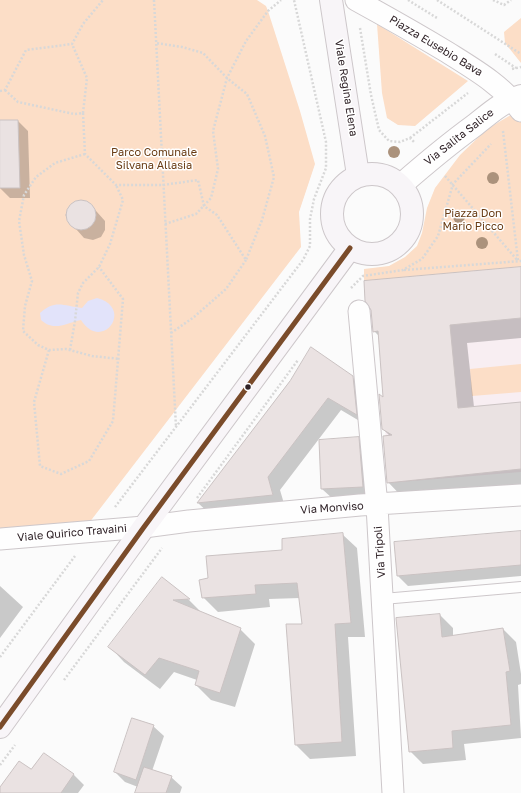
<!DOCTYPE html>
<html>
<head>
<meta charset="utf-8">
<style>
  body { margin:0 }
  canvas { display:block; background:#fbfbfb }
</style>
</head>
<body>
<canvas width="521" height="793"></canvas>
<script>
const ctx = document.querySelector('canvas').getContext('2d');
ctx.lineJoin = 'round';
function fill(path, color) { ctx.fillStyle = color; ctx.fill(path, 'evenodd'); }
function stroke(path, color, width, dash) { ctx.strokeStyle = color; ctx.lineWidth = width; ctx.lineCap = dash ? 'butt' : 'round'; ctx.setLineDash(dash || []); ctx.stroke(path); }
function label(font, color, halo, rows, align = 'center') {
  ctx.font = font + ' "Golos Text",sans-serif'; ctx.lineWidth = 3; ctx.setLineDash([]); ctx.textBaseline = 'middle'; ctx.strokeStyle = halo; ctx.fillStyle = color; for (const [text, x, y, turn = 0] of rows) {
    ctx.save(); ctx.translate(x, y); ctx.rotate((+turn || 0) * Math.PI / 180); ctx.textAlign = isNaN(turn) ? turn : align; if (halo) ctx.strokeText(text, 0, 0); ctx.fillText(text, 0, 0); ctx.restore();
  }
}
fill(new Path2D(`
  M521,267V472L389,483L378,331L368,332L364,281Z`), '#f8eef2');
fill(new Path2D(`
  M0,0H257L266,6L268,11L300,111L315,164L299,212L301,247L89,523L0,529Z
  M521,18V63L505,43L504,32Z
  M377,24L468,81L415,126L398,125L387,118L382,93Z
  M521,109V267L364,281V269L389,266L405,257L417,246L422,233L427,208L435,188L460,155L487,129Z
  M521,364V392L472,396L470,369Z`), '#fcdec7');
fill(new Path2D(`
  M97,298C135,308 102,353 81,320C66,323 54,332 41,320L40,313C55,299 64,306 82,308L88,301Z`), '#e2e3fa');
fill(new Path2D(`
  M0,121H18L28,131L30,198H10L0,188Z
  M80,201L89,203L105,221V230L101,237L93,240L84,238L68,220L67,211L72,204Z
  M521,268V338L467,343L474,407L521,403V489L406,501L388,482L390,436L383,429L384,399L380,337L374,331Z
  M352,377L365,390L368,426L341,410L280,490L285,507L211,515L198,503L290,381Z
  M358,438L369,449L373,497L333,499L322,489Z
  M521,532V576L408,586L398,576Z
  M342,534L357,548L365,637H348L356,756L310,759L296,745L303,625L300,598L269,599L270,607L218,612L203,597L209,579L284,551Z
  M162,578L189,600L203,614L240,629L255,644L235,707L211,700L196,685L197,680L174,672L160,689L124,662L110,647Z
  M0,586L23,607L0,638Z
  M440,615L453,628V636L503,629L516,642L521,674V684L518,685L521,738L464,744L466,760L423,764L410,751Z
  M153,726L164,736L152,771L171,777L182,787L180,793H138V787L125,782L115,772Z
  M44,754L74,775L84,785L78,793H0V789L32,771Z`), '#0003');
const building = new Path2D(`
  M0,120H18L20,188H0Z
  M66 215a15 15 0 1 1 30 0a15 15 0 1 1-30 0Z
  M521,267V318L450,325L458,408L521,402V469L387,483L383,436L392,435L382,429L379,394L383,397L378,331L373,332L371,310L365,301L364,281Z
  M311,347L353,376L357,415L328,398L268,477L273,495L197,503L290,381Z
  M359,437L363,487L321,489L319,440Z
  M521,531V565L397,576L394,542Z
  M343,533L351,623L335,624L342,742L295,745L286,624H302L297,583L255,585L256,594L202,598L199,580L208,578L206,556L282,550V539Z
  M162,577L190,599L173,600L241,628L220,693L195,685L199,671L159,658L145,675L108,647Z
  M440,614L442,637L503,628L510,671L506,672L511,725L452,731L453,748L409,752L396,618Z
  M132,718L154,725L136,780L114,772Z
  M44,753L74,774L61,793H0V787L19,761L31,769Z
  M144,767L172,776L166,793H135Z`);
fill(building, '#eae2e2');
stroke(building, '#cac2c2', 1);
const service = new Path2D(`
  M383,599L521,587`);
const minor = new Path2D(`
  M356,0C387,17 417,34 447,52C474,69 502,85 521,111
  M359,311L377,506L393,793
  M0,539L144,527L189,521L360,505L521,495`);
const tertiary = new Path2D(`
  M401,185C425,164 449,144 475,125C489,114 503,101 521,96`);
const secondary = new Path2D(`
  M331,0L358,175
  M332 214a40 40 0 1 1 80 0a40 40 0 1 1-80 0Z
  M0,727L144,527L350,248`);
stroke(service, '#cdc7ca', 12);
stroke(minor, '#cdc7ca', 23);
stroke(tertiary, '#cdc7ca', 24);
stroke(secondary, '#cdc7ca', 24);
stroke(new Path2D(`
  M154,0L176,427
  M408,0L437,18
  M437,0L521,54
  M493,0L504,5L511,0
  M360,28L371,95L379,130L389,141L400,142L410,138L415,143
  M495,54L516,68
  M512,69L521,67
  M5,90L18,102L74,114L83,113L87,78L72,44
  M0,91L5,90L26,50L72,44L83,24L103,0
  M83,113L85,154L116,185H163L198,180L204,206L217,215L246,260L262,220L274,177L265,136L247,94L227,78L203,53L182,47L156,43
  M503,131L518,261
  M410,138L468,93
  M85,154L55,163L36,177L24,195L19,221L24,255L32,281L25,306L23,331L38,345L49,350L66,349L92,356L120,359
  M445,176L518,261
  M165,224L196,214L211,198L218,169L213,131L227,78L246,41L268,11L281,0
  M404,270L521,261
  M351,288L363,276L403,270L422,259L438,236L453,184L491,144
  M171,333L194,317L226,289L246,260
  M49,350L34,402L40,466L61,474L89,461L113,421L123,299L99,267
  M70,350L75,321L78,293L83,283L99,267L110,244L123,200L116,185
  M197,498L298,360
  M115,507L290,277L303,260L310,246V219L314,199L326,168V142L294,0
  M0,657L75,556
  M64,680L162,548
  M0,765L15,745`), '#d8d8d8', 2.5, [2, 2]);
stroke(service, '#fefefe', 10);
stroke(minor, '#fefefe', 21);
stroke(tertiary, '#fefefe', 22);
stroke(secondary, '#f8f5f8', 22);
stroke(new Path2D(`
  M0,727L144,527L350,248`), '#7a4b2a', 5);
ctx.fillStyle = '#ab927c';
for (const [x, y] of [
  [394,152],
  [493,178],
  [459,217],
  [482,243]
]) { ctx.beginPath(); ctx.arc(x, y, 6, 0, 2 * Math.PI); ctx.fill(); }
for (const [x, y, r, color] of [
  [248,387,3.5,"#302328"]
]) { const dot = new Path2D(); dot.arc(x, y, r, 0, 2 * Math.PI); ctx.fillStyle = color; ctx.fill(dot); stroke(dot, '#fff', 1.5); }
label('11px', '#302328', '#fff', [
  ["Piazza Eusebio Bava",436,46,31],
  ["Viale Regina Elena",346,88,81],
  ["Via Salita Salice",459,137,-38],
  ["Via Monviso",332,508,-4],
  ["Viale Quirico Travaini",72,533,-5],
  ["Via Tripoli",380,552,-94]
]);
label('11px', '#693c14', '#fff', [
  ["Parco Comunale",154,153],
  ["Silvana Allasia",154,166],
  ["Piazza Don",473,214],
  ["Mario Picco",473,227]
]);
</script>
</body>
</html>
